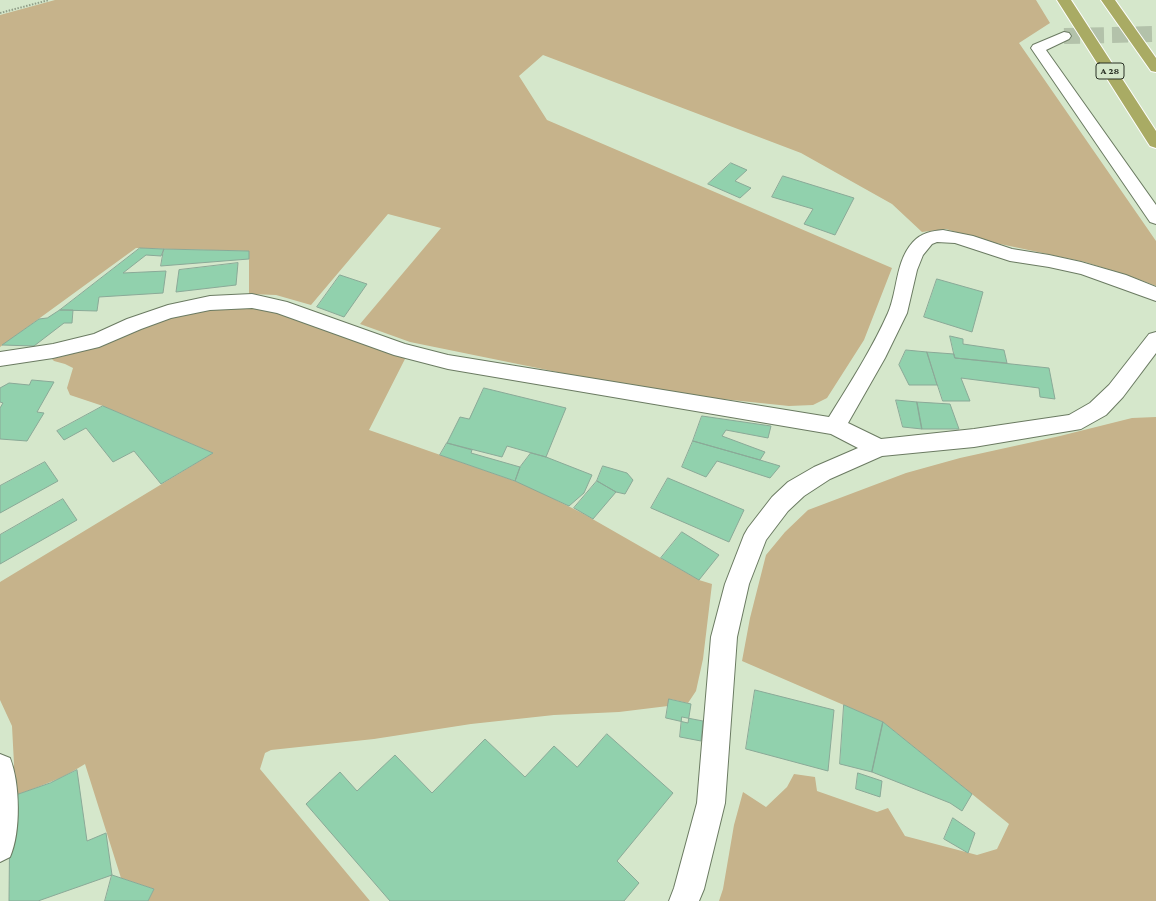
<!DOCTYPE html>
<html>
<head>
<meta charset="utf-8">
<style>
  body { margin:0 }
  canvas { display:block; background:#d5e7cb }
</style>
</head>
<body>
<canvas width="1156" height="901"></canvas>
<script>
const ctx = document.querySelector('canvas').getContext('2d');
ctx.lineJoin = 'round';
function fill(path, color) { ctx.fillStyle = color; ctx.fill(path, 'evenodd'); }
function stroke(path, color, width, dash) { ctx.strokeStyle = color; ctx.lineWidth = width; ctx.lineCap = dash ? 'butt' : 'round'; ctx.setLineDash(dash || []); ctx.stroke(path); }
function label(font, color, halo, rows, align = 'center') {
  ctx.font = font + ' "Crimson Pro",serif'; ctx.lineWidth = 3.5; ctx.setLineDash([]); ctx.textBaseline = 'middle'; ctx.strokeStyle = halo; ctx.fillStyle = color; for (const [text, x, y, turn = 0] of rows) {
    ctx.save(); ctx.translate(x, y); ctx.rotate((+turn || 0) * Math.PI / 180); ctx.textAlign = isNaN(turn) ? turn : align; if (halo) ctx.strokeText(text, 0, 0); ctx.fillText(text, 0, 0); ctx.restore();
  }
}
fill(new Path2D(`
  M55,0H1036L1050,23L1019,43L1156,241V286L1130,276L1085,262L986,241L946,229L922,232L892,204L801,153L543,55L519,76L547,120L892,268L864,340L827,398L813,405L789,406L655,392L410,342L360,324L441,228L388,214L311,305L276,295L249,294V251L136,248L0,347V15Z
  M250,307L275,312L406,357L369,430L526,485L582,513L699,580L712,584L703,659L696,691L688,703L670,699L668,706L619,712L554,715L471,724L374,739L271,750L265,753L260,769L370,901H148L154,889L121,878L85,764C62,779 36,788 10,797L14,764L12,726L0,700V582L213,453L103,406L70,395L67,388L73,368L65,364L54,361L52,359L79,352L99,345L144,326L198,310Z
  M1156,417V901H719L723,889L734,825L743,792L766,807L787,787L794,774L815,777L817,791L877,812L888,808L905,836L977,855L997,849L1009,824L883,722L742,661L750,618L766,555L785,532L808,510L906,473L960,458L1060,436L1132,418Z`), '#c6b38b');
const building = new Path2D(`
  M731,163L747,170L735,181L751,188L740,198L708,184Z
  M783,176L854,198L835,235L804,224L813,209L772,197Z
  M140,248L164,249L161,256L146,255L123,273L166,271L163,293L99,297L97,311L60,310Z
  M164,249L249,251V259L161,266Z
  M238,263L236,285L176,292L179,270Z
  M340,275L367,284L344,317L317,307Z
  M937,279L983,292L972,332L924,317Z
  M60,310H73L72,323H64L34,346L2,345L39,319L47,318Z
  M950,336L963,339V344L1004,350L1007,363L955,358Z
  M906,350L927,352L937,385H909L899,365Z
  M927,352L954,354L955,358L1049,368L1055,399L1040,397L1039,388L961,378L970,401H943Z
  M32,380L54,382L37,412L44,413L27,441L0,439V408L3,403L0,402V388L9,383L29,385Z
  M484,388L566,408L546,457L507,446L502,457L447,443L460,417L469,419Z
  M896,400L917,402L922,429L903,427Z
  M917,402L950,404L959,429H922Z
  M103,406L213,453L161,484L134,451L113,462L86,428L64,440L57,431Z
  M702,416L771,426L768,438L726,430L722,436L765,452L760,460L693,441Z
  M693,441L760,460L780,466L770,478L717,461L706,477L682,467Z
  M447,443L472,450L471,453L520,467L515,481L440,455Z
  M531,453L546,457L592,475L584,493L569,506L515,481L520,467Z
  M45,462L58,481L0,513V486Z
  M603,466L627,473L633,480L625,494L616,492L597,481Z
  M668,478L744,510L729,542L651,508Z
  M597,481L616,492L593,519L574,508Z
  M63,499L77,520L0,564V535Z
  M682,532L719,555L699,580L661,558Z
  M755,690L834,710L828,771L746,749Z
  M669,699L691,704L688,723L666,718Z
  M844,705L883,722L872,772L840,764Z
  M682,717L703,721L701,741L680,737Z
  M883,722L972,794L962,811L950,803L872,772Z
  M607,734L673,793L617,861L639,883L624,901H390L306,804L340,772L357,791L395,755L432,793L485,739L525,777L554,746L577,767Z
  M77,770L87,841L106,833L112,875L38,901H9L10,797L50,783Z
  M858,773L882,781L880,797L856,789Z
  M953,818L975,833L968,853L944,839Z
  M112,875L154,889L148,901H105Z`);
fill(building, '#91d1ad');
stroke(building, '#8aa997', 1);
stroke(new Path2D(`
  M1064,36L1156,34`), '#b3c2aa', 16, [16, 8]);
const minor = new Path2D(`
  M1064,32L1069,33L1071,36L1069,39L1046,50L1156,205V224L1150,222L1031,48L1033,45Z
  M943,230L973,236L1012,249L1049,255L1081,262L1126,275L1156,287V301L1081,274L1049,267L1010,261L955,243L937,242L932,244L923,255L917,270L907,313L885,358L848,423L881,439L974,429L1069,415L1090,403L1109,385L1149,334L1156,332V353L1123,397L1106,415L1081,429L974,447L882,456L830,479L804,496L788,511L766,540L749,584L737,637L725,803L704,889L699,901H669L674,888L697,803L711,637L725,584L744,535L748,528L772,497L788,482L814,467L858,448L831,434L448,369L394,355L277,313L252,308L210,310L171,318L141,329L99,347L53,358L0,366V352L53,344L94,334L127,319L168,305L210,296L252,294L287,302L405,344L448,355L829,417C850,383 872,349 888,313C898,290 895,262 913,242C921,233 932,231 943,230Z
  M0,754L10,758C20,783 21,832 10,857L0,862Z`);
const highway = new Path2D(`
  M1057,0H1071L1156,131V148L1150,146L1148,143Z
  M1101,0H1115L1156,58V72L1151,71Z`);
stroke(minor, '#6b7b62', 2);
stroke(highway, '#fff', 2);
stroke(new Path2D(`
  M0,13L49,0`), '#919f89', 2, [1.5, 1.5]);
fill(minor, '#fff');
fill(highway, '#a9ab64');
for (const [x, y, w] of [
  [1110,71,28]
]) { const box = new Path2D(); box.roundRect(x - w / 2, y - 8, w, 16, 3); ctx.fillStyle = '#d5e7cb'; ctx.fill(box); stroke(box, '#293025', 1); }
label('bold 10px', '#293025', null, [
  ["A 28",1110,71]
]);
</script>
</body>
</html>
